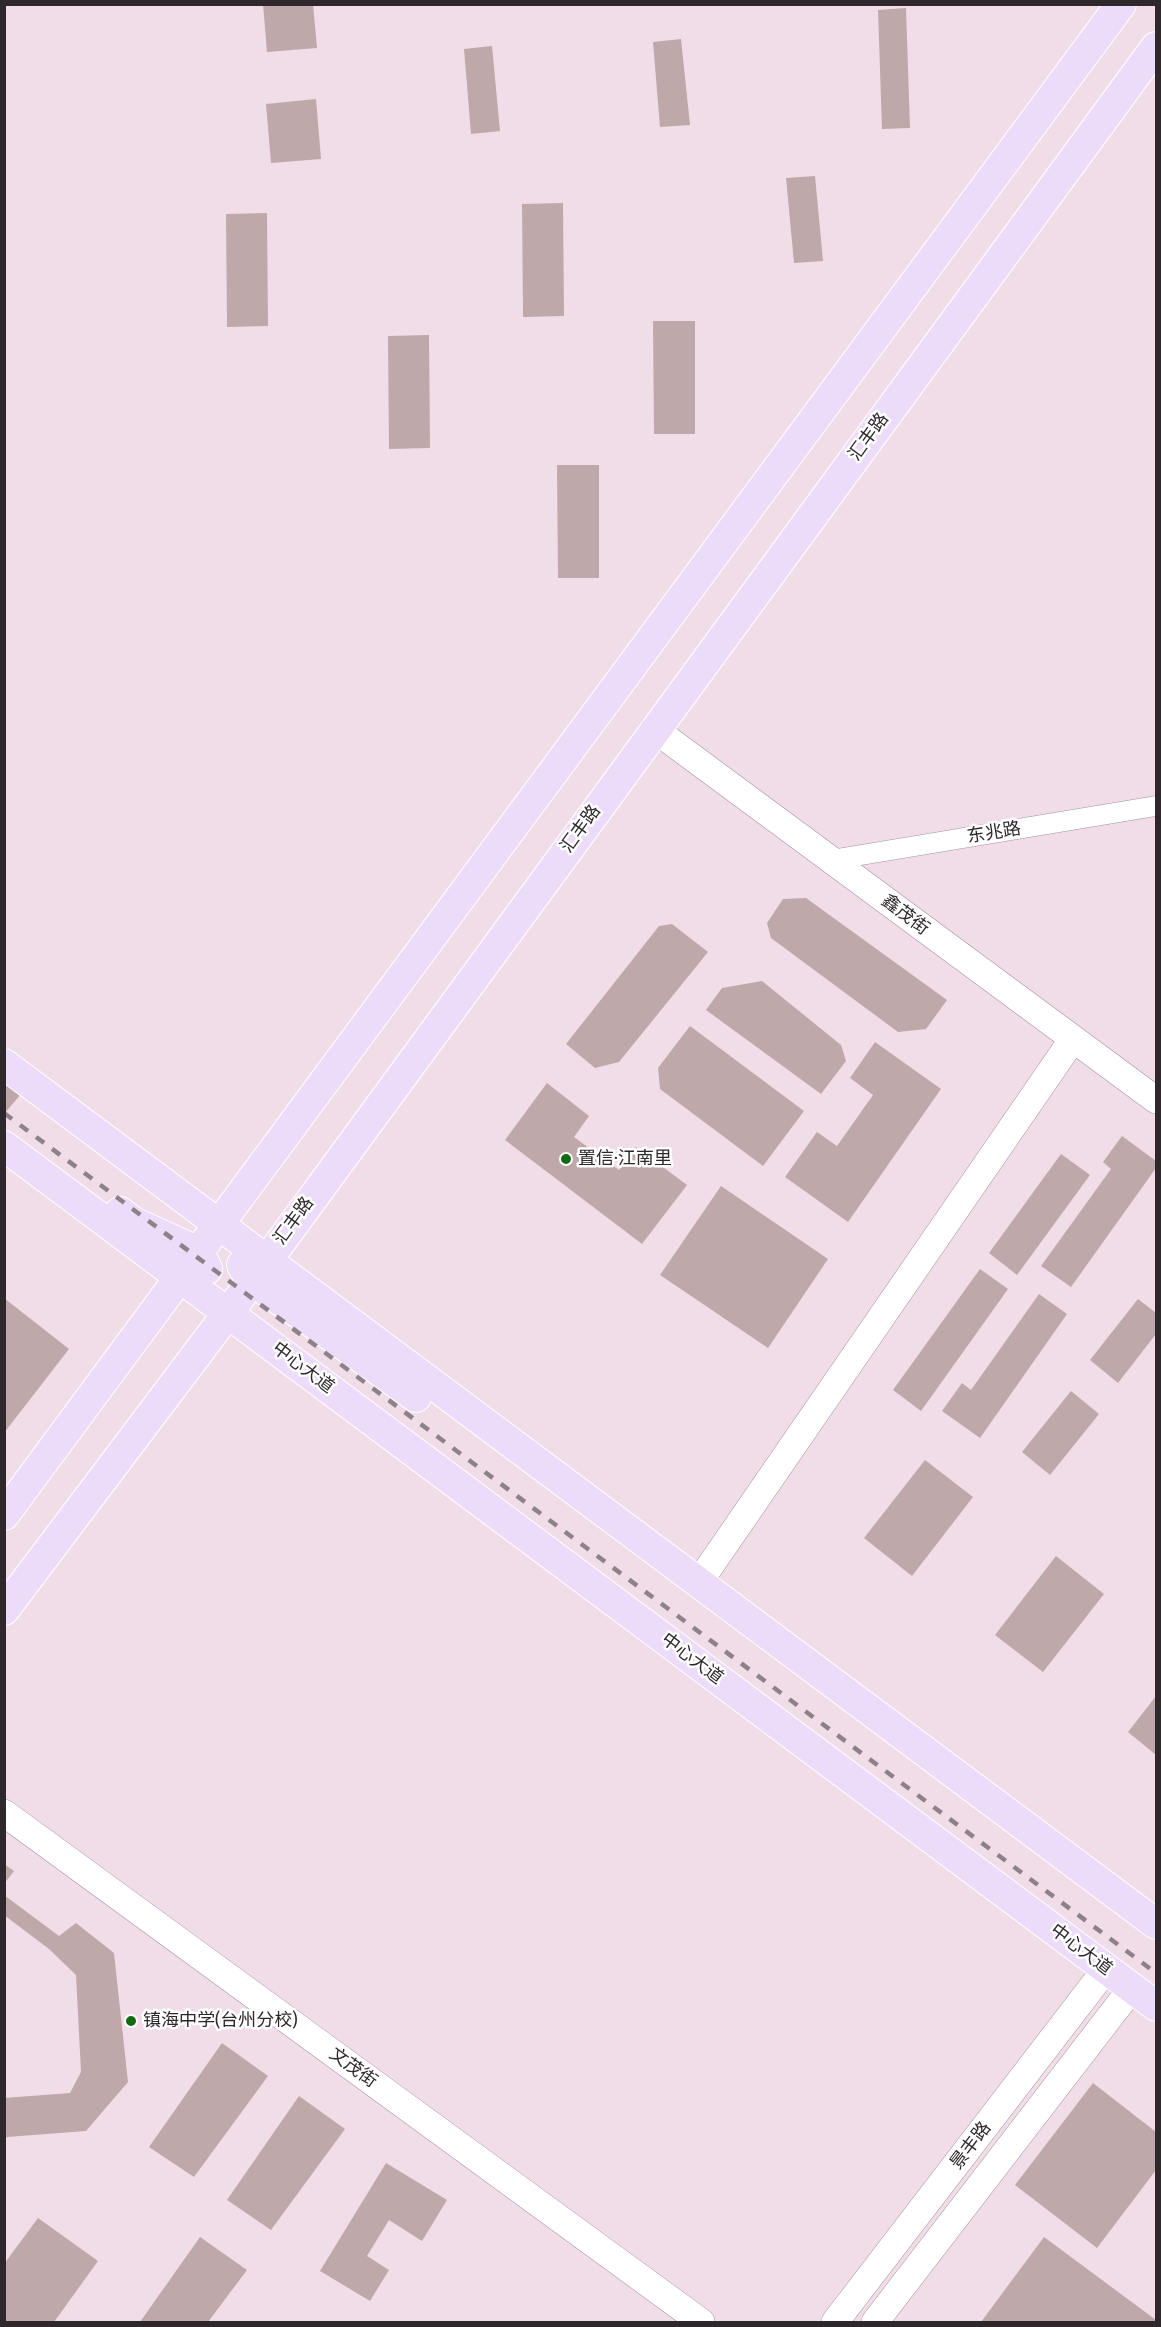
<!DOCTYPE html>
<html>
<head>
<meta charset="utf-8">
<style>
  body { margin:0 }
  #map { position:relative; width:1161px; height:2327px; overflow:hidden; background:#f1dde8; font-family:"Fira Sans Condensed",sans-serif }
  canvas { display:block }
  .frame { position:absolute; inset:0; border:6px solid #2e272b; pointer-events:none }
</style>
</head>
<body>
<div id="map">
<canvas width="1161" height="2327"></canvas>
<div class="frame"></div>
</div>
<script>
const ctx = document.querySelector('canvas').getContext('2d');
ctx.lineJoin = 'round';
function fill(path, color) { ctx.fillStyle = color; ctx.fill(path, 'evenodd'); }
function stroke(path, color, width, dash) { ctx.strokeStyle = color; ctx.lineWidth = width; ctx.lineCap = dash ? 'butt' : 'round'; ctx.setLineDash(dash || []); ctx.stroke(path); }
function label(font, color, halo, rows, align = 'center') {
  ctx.font = font + ' "Fira Sans Condensed","Noto Sans SC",sans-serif'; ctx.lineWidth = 5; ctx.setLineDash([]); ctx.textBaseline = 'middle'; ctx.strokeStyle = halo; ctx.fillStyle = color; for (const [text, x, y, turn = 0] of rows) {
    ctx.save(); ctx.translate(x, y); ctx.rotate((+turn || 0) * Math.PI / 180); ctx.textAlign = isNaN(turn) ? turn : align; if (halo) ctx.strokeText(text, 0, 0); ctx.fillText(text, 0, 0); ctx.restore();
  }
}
fill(new Path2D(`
  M263,4H313L317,48L267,52Z
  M906,8L910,128L882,129L878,10Z
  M681,39L690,125L660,127L653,42Z
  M492,46L500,131L471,134L464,49Z
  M316,99L321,159L271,163L266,104Z
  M815,176L823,261L794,263L786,178Z
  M563,203L564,316L523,317L522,204Z
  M267,213L268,326L227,327L226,214Z
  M653,321H695V434H654Z
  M429,335L430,448L389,449L388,336Z
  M557,465H599V578H558Z
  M806,898L947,1000L926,1029L898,1032L771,938L767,923L783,899Z
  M672,924L708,952L619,1062L595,1068L566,1044L659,926Z
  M762,981L841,1045L846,1061L821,1094L706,1010L722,988Z
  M690,1026L804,1111L763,1166L660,1089L658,1068Z
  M875,1042L941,1089L848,1222L785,1177L817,1132L837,1146L873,1095L850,1078Z
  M4,1046L38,1074L4,1114Z
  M547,1083L589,1116L574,1137L619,1170L636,1147L687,1185L642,1244L505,1140Z
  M1122,1136L1156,1161V1168L1071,1287L1041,1266L1111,1169L1103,1162Z
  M1061,1154L1090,1175L1017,1275L989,1253Z
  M721,1186L828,1259L768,1348L660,1275Z
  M980,1269L1008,1289L921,1411L893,1390Z
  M1039,1294L1067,1314L980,1438L942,1411L962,1383L971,1390Z
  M4,1298L69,1349L4,1433Z
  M1138,1299L1156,1313V1334L1118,1383L1090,1360Z
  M1071,1391L1099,1414L1050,1475L1022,1452Z
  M925,1460L973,1497L912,1576L864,1538Z
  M1056,1556L1104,1594L1043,1672L995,1635Z
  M1156,1696V1755L1128,1732Z
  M4,1864L14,1871L4,1884Z
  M4,1895L59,1936L76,1923L114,1953L128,2082L86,2131L7,2137L4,2140V2098L70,2093L81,2072L76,1975L49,1949L4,1915Z
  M222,2043L268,2076L194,2177L149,2147Z
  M1093,2083L1156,2132V2170L1097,2248L1015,2185Z
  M299,2096L345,2129L271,2230L227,2200Z
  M386,2163L447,2200L422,2241L389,2220L367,2256L389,2270L370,2301L320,2271Z
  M38,2218L98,2261L54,2322H4V2264Z
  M200,2237L247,2270L208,2322H140Z
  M1044,2237L1156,2320V2322H981Z`), '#bea8a9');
const street = new Path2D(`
  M831,860L1156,806`);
const secondary = new Path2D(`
  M654,729L1156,1100
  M699,1582L1073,1039
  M4,1813L701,2322
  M835,2322L1106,1969
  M875,2322L1132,1988`);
const primary = new Path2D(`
  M4,1064L1156,1924
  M4,1146L1156,2006
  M120,1212L133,1222L199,1252L207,1269
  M242,1265L252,1281L316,1325L416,1397
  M4,1515L1121,4
  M4,1610L252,1281L1156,47`);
stroke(street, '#a3919b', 21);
stroke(secondary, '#a3919b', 28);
stroke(primary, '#fff', 32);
stroke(street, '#fff', 20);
stroke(secondary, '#fff', 27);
stroke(primary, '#ecdbf9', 30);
stroke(new Path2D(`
  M4,1113L1156,1973`), '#8e8188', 4.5, [10, 10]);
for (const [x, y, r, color] of [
  [566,1159,6,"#126b13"],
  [131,2021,6,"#126b13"]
]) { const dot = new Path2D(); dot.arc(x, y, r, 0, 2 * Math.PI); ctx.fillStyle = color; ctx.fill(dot); stroke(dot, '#fff', 2); }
label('18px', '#2e272b', '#fff', [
  ["汇丰路",869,437,-54],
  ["汇丰路",581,829,-54],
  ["东兆路",994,833,-9],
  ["鑫茂街",905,915,37],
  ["汇丰路",294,1221,-54],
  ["中心大道",303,1368,37],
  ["中心大道",692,1659,37],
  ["中心大道",1081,1950,37],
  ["文茂街",353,2068,36],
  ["景丰路",971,2146,-53]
]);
label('18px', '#2e272b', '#fff', [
  ["置信·江南里",578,1159],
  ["镇海中学(台州分校)",143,2021]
], 'left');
</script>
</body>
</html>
